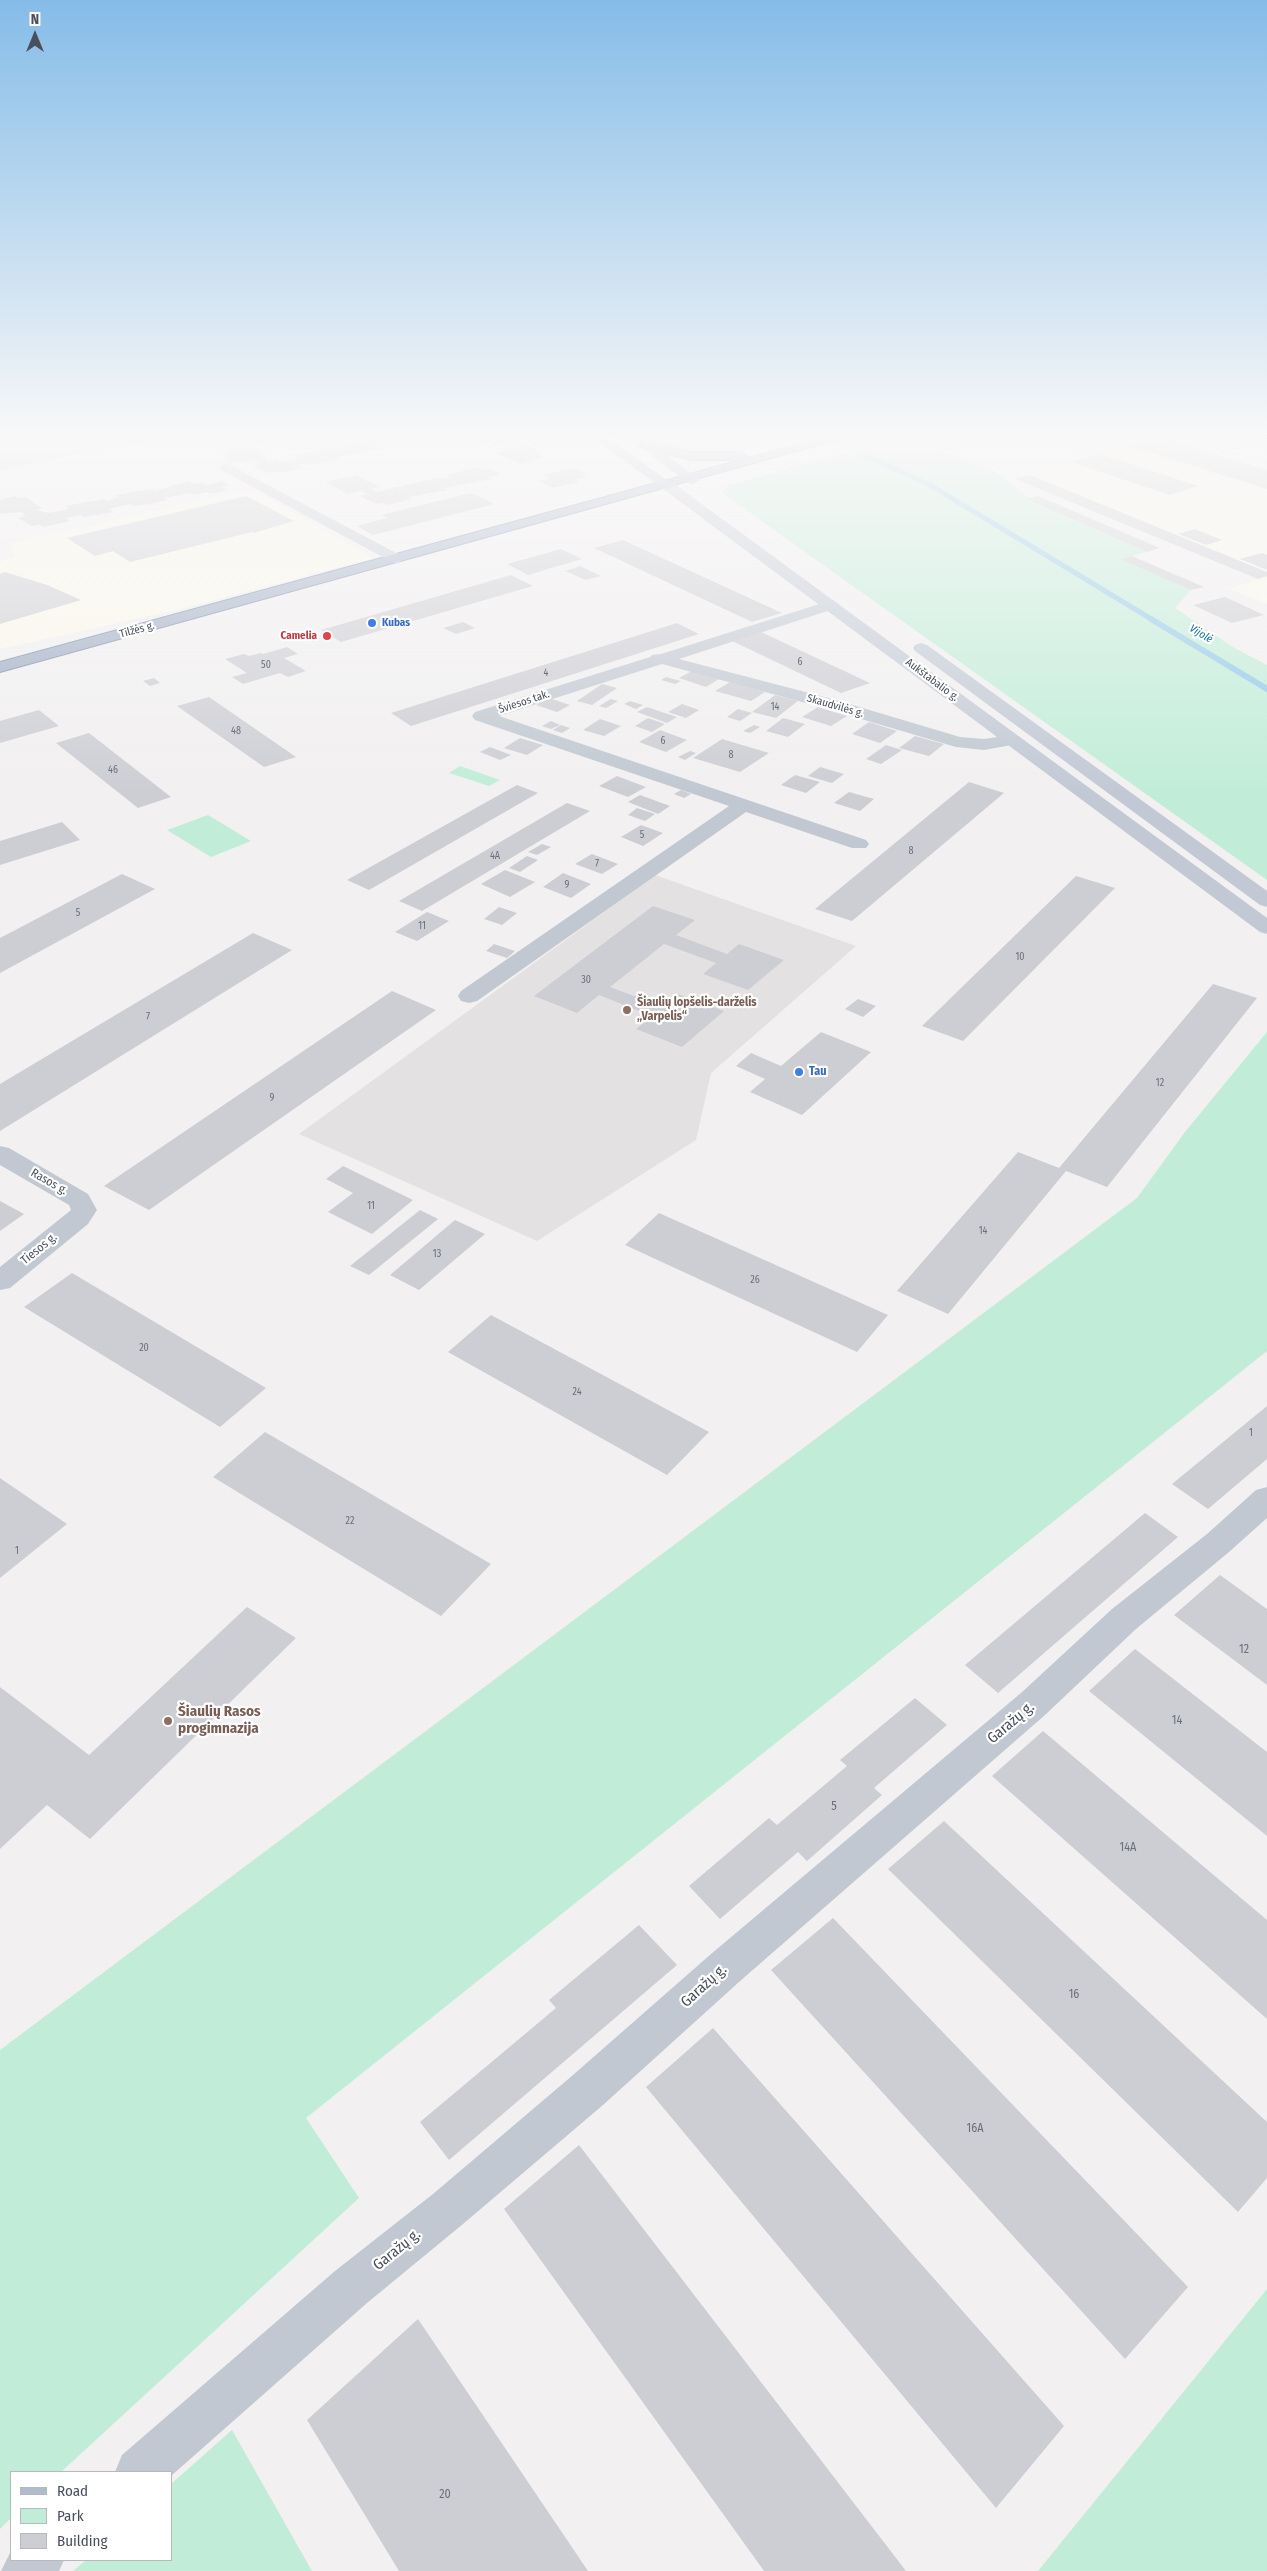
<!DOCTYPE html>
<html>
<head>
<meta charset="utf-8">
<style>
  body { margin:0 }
  #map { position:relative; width:1267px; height:2571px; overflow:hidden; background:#f2f0f0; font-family:"Fira Sans Condensed",sans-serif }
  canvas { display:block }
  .legend { position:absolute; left:10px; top:2471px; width:162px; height:90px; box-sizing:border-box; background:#fff; border:1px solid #b6b9be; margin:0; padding:6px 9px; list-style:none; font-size:15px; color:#49505c }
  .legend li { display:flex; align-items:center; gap:10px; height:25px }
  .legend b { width:25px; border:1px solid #b6b9be }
  .north { position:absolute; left:10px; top:10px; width:50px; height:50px; -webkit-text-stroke:4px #fff; paint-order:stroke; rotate:0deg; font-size:14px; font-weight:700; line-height:20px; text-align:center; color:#49505c }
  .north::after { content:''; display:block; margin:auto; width:18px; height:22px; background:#49505c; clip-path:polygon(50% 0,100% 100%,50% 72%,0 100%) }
</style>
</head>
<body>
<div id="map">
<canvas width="1267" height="2571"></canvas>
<ul class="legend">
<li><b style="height:6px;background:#b1bbcd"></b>Road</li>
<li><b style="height:14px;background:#c1edd8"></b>Park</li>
<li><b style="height:14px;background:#cdced4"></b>Building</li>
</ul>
<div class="north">N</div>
</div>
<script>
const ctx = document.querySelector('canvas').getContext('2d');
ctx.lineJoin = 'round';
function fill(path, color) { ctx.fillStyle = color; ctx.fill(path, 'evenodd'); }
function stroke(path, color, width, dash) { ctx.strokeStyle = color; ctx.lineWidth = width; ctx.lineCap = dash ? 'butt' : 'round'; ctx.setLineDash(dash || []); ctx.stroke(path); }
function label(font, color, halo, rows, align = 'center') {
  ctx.font = font + ' "Fira Sans Condensed",sans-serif'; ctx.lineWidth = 4.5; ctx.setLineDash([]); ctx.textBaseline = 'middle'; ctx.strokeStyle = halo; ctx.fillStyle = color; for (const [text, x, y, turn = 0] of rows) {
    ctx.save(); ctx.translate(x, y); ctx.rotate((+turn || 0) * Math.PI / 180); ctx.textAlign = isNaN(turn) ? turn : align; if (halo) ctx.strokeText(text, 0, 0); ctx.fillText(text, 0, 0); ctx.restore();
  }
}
fill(new Path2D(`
  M1161,434L1267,463V572L1030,475L1038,468L1095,450Z
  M252,489L368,555L370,559L176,610L0,649V562L14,557L11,543Z
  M1267,576V604L1229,589Z`), '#fbf9eb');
fill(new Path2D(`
  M655,875L856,946L711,1073L696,1140L537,1241L299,1134Z`), '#e3e1e1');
fill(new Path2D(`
  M809,434C752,449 703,468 649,435Z
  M139,435L150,439L0,471V434Z
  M900,438L911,440L991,469L1030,498L1026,500L1147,552L1121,559L1191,590L1175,608L1233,647L1267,665V880L722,493L728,485Z
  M460,766L500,780L489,786L449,773Z
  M208,815L251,841L211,857L167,830Z
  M1267,1032V1351L306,2118L359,2198L61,2472H11V2518L0,2529V2050L1137,1198L1185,1132Z
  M1267,2289V2571H1038Z
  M232,2430L312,2571H73L86,2560H171V2484Z`), '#c1edd8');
stroke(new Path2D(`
  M861,454L930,485L1153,620`), '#91c9e7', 5);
stroke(new Path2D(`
  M1151,619L1267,689`), '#91c9e7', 6);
fill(new Path2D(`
  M470,434H516L521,439L495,445Z
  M1158,437L1267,470V489L1129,446Z
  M370,438L374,441L381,439L390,444L377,447L381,449L336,457L339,459L313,465L310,463L297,465L302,468L280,473L276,471L267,473L252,465L259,464L253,460L232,463L224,459L229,458L222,454L228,453L225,451L241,447L251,448L267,456L263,457L270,461L276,459L280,462L297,458L293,455L341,447L337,445Z
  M528,445L533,447L543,458L520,464L496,453Z
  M1099,454L1198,486L1170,495L1071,462Z
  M478,467L484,470L490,469L501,474L487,477L492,479L444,488L447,490L408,497L412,499L388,505L384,503L377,504L360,496L367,494L360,491L348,494L325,482L356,475L380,487L371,489L377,492L436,478L446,479L444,478L451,477L447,475Z
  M574,468L584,473L579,474L587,477L575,480L579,482L553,488L538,481L550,478L544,475Z
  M1030,475L1267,572V576L1258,579L1015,479Z
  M188,481L194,484L202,482L206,485L222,481L229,485L221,487L227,490L210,494L207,492L194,495L190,493L164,498L167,500L149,504L133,506L130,504L109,509L113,512L84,517L80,515L71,517L65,518L70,521L44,527L40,525L32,526L18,518L26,516L21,512L0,514V500L15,496L18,498L25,497L42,508L36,510L49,513L69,509L65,506L81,503L104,499L108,501L119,497L115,495L151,489L155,491Z
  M471,493L495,504L373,535L357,526L387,518L381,515Z
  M246,496L294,521L254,533L252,532L130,562L113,551L95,556L67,538Z
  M1038,496L1160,548L1147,552L1025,499Z
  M1195,529L1222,540L1206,545L1178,534Z
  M623,540L782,613L752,622L594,548Z
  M561,549L582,559L528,575L507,564Z
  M1262,553L1267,555V570L1240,559Z
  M1132,556L1204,587L1191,590L1120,559Z
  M580,566L601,576L586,580L565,571Z
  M5,572L47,585L81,600L0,624V574Z
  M511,575L533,586L341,642L321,630Z
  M1225,597L1264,615L1232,623L1193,605Z
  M463,622L475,628L456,634L443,628Z
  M677,623L699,634L411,726L391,713Z
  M761,632L870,683L841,693L732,641Z
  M287,647L298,654L284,658L306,671L288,677L280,673L243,684L232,677L247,673L225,659L244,654L249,656L261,653L263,654Z
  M692,671L719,679L706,687L679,678Z
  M666,677L681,681L675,684L661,680Z
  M154,678L160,683L150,686L143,681Z
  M730,682L765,692L751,701L715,691Z
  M602,684L617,688L592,705L577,701Z
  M775,695L798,701L776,718L752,712Z
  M209,697L296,757L264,767L177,706Z
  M549,698L570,705L557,712L536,705Z
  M611,699L618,701L606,708L599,706Z
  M630,701L643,705L636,709L624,704Z
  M682,704L699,710L686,718L668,712Z
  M647,707L677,717L667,723L637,712Z
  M818,707L847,716L831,726L802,717Z
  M738,709L752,713L740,721L727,717Z
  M39,710L59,726L0,743V721Z
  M648,718L665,724L652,732L635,726Z
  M783,718L805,724L788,737L766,731Z
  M600,719L621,726L604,736L583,730Z
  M551,721L560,725L551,729L542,726Z
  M869,722L897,731L880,743L852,734Z
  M561,725L570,728L562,733L553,730Z
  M754,725L760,727L750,733L743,731Z
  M660,730L687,740L666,752L639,742Z
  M89,733L171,797L138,808L56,743Z
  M915,736L944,744L929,756L899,748Z
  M520,738L543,745L527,755L504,748Z
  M722,739L769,753L740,772L693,758Z
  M886,745L902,750L881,764L866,759Z
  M490,747L511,755L500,760L480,752Z
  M690,751L696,753L685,760L678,757Z
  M820,767L844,774L832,783L808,776Z
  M795,775L820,782L806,793L781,785Z
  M617,776L646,787L628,797L599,786Z
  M969,782L1004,793L852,921L815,909Z
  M517,785L538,793L369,890L347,880Z
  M681,790L691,794L684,798L674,794Z
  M849,792L874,799L860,811L834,803Z
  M640,795L670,806L658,814L628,802Z
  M567,803L590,811L422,911L399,901Z
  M637,808L655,814L645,821L628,815Z
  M62,822L80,840L0,865V841Z
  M641,825L663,833L643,846L621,837Z
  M542,844L551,847L537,855L528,852Z
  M592,854L618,864L602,874L575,864Z
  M527,856L538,860L520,872L509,868Z
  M505,870L535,882L510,897L481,884Z
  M563,873L591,884L571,898L543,887Z
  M122,874L155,889L0,973V938Z
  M1076,876L1115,888L963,1041L922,1026Z
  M653,906L695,920L676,935L727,954L739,944L784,960L748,990L703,974L716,963L664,944L610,987L663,1007L678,994L724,1011L682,1047L636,1029L652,1016L599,995L577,1013L534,996Z
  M499,907L517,913L502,925L484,919Z
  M427,912L449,921L417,941L395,932Z
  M253,933L292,950L0,1131V1084Z
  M494,944L515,951L507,958L486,951Z
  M1213,984L1257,998L1107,1187L1066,1171L948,1314L897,1291L1018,1152L1059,1168Z
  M392,991L436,1010L149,1210L104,1186Z
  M858,999L876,1006L863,1017L845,1009Z
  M821,1032L871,1052L802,1115L750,1092L765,1079L736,1066L751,1053L781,1066Z
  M343,1166L413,1200L372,1234L328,1212L353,1193L326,1179Z
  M0,1201L24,1214L0,1231Z
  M420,1210L438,1219L369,1275L350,1266Z
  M659,1213L888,1315L857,1352L625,1245Z
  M455,1220L485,1234L419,1290L390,1275Z
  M72,1273L266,1388L220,1427L24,1307Z
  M491,1315L709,1432L667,1475L448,1352Z
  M1267,1406V1459L1208,1509L1172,1484Z
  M265,1432L491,1564L441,1616L213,1477Z
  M0,1478L67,1524L0,1578Z
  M1145,1513L1178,1537L998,1693L965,1665Z
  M1220,1575L1267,1609V1685L1174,1615Z
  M247,1607L296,1638L90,1839L47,1805L0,1849V1687L89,1755Z
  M1135,1649L1267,1752V1836L1089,1691Z
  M915,1698L947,1725L874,1788L882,1795L807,1861L798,1852L720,1919L689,1886L769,1818L777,1825L847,1766L840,1760Z
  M1043,1731L1267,1920V2019L992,1776Z
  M944,1821L1267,2122V2178L1238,2212L888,1869Z
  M833,1918L1188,2287L1125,2359L771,1970Z
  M639,1925L677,1965L449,2160L420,2122L556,2008L549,2000Z
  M713,2028L1064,2426L996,2508L646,2087Z
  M579,2145L906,2571H764L504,2209Z
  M418,2319L588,2571H399L307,2420Z`), '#cdced4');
const trunk = new Path2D(`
  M836,434H858L0,672V662Z
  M643,440L691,452H741L747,456L741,460H691L639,447L637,444Z`);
stroke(trunk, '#7687a7', 2);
fill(new Path2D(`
  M254,434H276L256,442L250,438Z
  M226,463L402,556L404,559L397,563L392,562L221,470L219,467Z
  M832,600L840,605L837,608L679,659L836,700L960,737L984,739L1011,735L1017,736L1020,740L1017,744L984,750L956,747L824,708L662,664L499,716L866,840L869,844L866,848H852L746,812L477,1001L469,1003L461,1001L458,996L461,991L729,806L475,720L472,716L475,712L650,657L652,655L661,654Z
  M0,1146L9,1148L88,1194L97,1210L88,1224L10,1288L0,1290V1267L71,1210L69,1205L0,1165Z
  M1267,1487V1518L1229,1552L1136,1629L1045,1715L739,1982L603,2105L463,2224L367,2303L171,2476V2472H115L122,2455L335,2271L433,2194L573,2075L711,1954L1021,1693L1112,1609L1207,1534L1256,1490Z
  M11,2551V2560H64L59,2571H1Z`), '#c1c8d1');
fill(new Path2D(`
  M668,482L673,483L1267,918V934L1260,932L663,489L661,486Z
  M921,643L927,645L1267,891V907L1260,905L915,651L913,648L915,645Z`), '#c2c9d5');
fill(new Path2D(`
  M588,434H603L675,486L668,490L663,489Z
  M624,434H639L700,480L693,484L688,483Z`), '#b1bbcd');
fill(trunk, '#9eacc4');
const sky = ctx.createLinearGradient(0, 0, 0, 794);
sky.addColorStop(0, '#85bce8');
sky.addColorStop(0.55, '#f9f8f8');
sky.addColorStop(1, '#f9f8f800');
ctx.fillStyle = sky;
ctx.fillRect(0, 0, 1267, 794);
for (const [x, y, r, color] of [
  [372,623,5,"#3f7fe0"],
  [327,636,5,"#e0444e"],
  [627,1010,5,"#8d6e63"],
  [799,1072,5,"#3f7fe0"],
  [168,1721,5,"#8d6e63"]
]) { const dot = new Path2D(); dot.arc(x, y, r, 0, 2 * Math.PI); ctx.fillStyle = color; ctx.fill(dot); stroke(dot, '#fff', 2); }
label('10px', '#6a707a', null, [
  ["6",800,662],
  ["50",266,665],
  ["4",546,673],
  ["14",775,707],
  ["48",236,731],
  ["6",663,741],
  ["8",731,755],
  ["46",113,770],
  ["5",642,835],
  ["8",911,851],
  ["4A",495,856],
  ["7",597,864],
  ["9",567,885],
  ["5",78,913],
  ["11",422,926],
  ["10",1020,957],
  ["30",586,980],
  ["7",148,1017],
  ["12",1160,1083],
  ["9",272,1098],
  ["11",371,1206],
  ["14",983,1231],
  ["13",437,1254],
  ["26",755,1280],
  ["20",144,1348],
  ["24",577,1392],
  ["1",1251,1433],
  ["22",350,1521],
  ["1",17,1551]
]);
label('bold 11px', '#366cbe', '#fff', [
  ["Kubas",382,623]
], 'left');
label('11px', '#49505c', '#fff', [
  ["Tilžės g.",137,630,-15],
  ["Aukštabalio g.",932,680,37],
  ["Šviesos tak.",524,702,-18],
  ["Skaudvilės g.",835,706,16]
]);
label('italic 11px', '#1572a4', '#fff', [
  ["Vijolė",1201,634,31]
]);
label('bold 11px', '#be3a42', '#fff', [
  ["Camelia",317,636]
], 'right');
label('bold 12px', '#785e54', '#fff', [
  ["Šiaulių lopšelis-darželis",637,1003],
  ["„Varpelis“",637,1017]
], 'left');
label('bold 12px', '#366cbe', '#fff', [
  ["Tau",809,1072]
], 'left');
label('12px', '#49505c', '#fff', [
  ["Rasos g.",49,1182,30],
  ["Tiesos g.",39,1249,-39]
]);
label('12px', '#6a707a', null, [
  ["12",1244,1650],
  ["14",1177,1721],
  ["5",834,1807],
  ["14A",1128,1848],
  ["16",1074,1995],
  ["16A",975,2129],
  ["20",445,2495]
]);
label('bold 15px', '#785e54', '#fff', [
  ["Šiaulių Rasos",178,1712],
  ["progimnazija",178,1729]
], 'left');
label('15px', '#49505c', '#fff', [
  ["Garažų g.",1011,1723,-40],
  ["Garažų g.",704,1986,-42],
  ["Garažų g.",397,2250,-39]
]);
</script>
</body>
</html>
